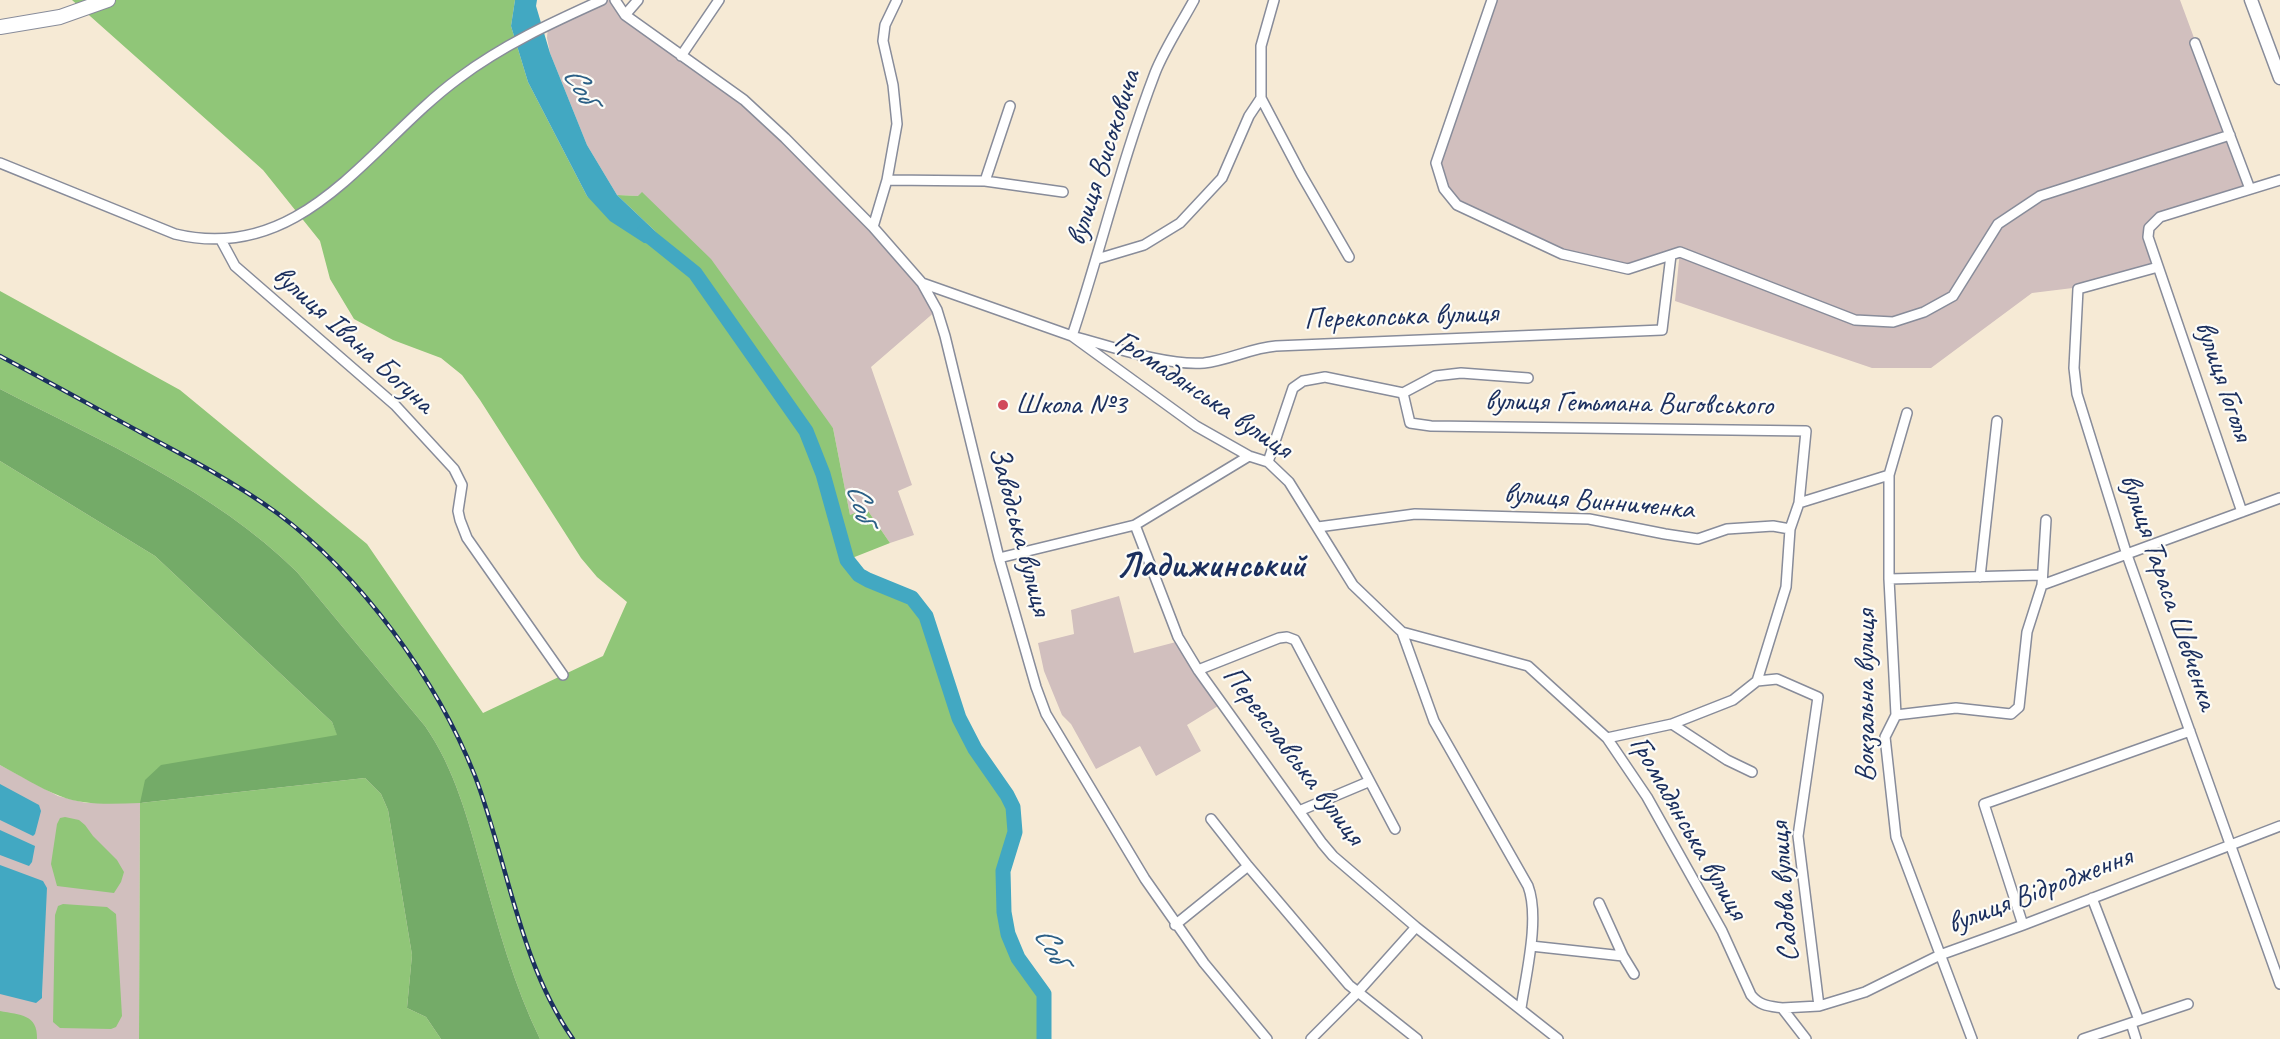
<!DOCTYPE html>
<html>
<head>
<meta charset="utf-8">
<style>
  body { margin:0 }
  canvas { display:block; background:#f6ead5 }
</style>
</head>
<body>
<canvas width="2280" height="1039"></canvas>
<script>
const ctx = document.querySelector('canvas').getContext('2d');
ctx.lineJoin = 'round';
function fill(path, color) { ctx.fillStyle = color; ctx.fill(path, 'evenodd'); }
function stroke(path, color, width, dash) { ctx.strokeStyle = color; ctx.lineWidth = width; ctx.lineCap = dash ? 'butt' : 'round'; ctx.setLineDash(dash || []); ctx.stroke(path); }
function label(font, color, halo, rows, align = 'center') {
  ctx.font = font + ' Caveat,sans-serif'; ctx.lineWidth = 4.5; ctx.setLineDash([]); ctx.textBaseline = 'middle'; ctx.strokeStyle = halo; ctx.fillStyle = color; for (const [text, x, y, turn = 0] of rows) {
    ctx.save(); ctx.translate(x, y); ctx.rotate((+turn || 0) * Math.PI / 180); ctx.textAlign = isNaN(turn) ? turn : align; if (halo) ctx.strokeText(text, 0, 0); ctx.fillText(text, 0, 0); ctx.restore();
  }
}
fill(new Path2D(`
  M602,0H615L625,15L744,100L922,283L937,310L871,367L912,485L898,491L914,535L890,543L866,508L850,515L833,428L638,196L617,195L587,145L550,53L547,38L548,25Z
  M1495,0H2180L2250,189L2160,217L2149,228L2158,267L2081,287L2032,293L1931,368H1872L1675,301L1680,250L1628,266L1563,252L1459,203L1446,187L1439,163Z
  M1119,596L1134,653L1176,642L1218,706L1187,725L1201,751L1156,776L1140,746L1096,769L1071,724L1062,715L1044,671L1038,643L1074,634L1071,610Z
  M0,765L58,796L86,803H140L139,1039H0Z`), '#d1bfbe');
fill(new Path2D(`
  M72,0H515L511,26L528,82L587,196L659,244L655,231L617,195L638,196L642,192L711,259L833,428L850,515L866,508L890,543L847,560L859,575L868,580L907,595L922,608L932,632L959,718L975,749L1007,795L1013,807L1015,832L1003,871L1004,912L1008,934L1018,958L1044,994V1039H540C514,986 498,927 482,870C468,820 455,769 425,726L297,572C214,490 103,442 0,389V291L180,390L367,544L483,713L603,656L627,602L597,577L581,558L480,400L462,375L441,358L393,340L354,319L330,279L320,241L263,170Z
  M0,461L155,556L332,722L338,736L140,803L365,778L381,794L388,810L412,955L407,1008L426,1017L441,1039H139L140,803C113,804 85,806 60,796C39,788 19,775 0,765Z
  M65,817L79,820L85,825L93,836L117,860L124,872L121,882L114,893L57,886L51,864L57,824L60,818Z
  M63,904L107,907L116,914L122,1016L116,1027L111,1029L60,1028L53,1022L55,915L58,906Z
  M0,1011C20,1015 38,1014 37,1039H0Z`), '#90c678');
fill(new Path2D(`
  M0,389C103,442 214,490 297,572L425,726C455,769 468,820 482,870C498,927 514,986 540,1039H441L426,1017L407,1008L412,955L388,810L381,794L365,778L140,803L145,780L161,765L337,735L332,722L155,556L0,461Z`), '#74ab68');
fill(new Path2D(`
  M515,0H537L536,6L550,53L587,145L617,195L655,231L659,244L644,243L610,221L587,196L528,82L511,26Z
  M0,784L39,805L41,811L35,834L33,836L0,820Z
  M0,830L35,846L32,862L29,866L0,855Z
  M0,865L43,881L47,888L42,993V998L36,1003L0,994Z`), '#42a8c2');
stroke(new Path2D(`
  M644,232L695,273L806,431L823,474L847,560L859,575L868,580L912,598L926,616L959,718L975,749L1007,795L1013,807L1015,832L1003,871L1004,912L1008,934L1018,958L1044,994V1039`), '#42a8c2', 15);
const minor = new Path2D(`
  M615,0L625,15L744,100L785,138L873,227L922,283L937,310L945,336L999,558L1036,687L1046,714L1145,879L1204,963L1267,1039
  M1194,0C1181,24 1165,48 1155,73C1122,159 1101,249 1072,336C1111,346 1164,366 1204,363C1229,360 1251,348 1276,346L1662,330L1671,255
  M1492,0L1436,163L1444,189L1457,205L1562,254L1628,269L1680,252L1855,320L1893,322L1924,312L1953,296L1998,224L2040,196L2230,135
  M625,15L638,0
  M2195,43L2250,189
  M681,56L719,0
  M1261,98L1301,174L1349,257
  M0,163L175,234C304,265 370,143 459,78C503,45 551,23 602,0
  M887,180L985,181L1063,192
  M985,181L1010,106
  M873,227L887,180L897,124L893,85L883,41L885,25L897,0
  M221,240L235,266L395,405L454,469L462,485L458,511L460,520L467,538L563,675
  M1097,259L1144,245L1180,223L1222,178L1249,116L1261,98V46L1274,0
  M2158,267L2078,289L2074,368L2077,394L2127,555L2280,984
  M922,283L1072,336L1196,426L1249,456L1268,462L1289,482L1353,585L1402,632L1528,666L1607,738L1647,797L1722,931L1751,995C1760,1006 1769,1006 1782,1008L1806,1039
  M1403,393L1410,423L1431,426L1806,431L1799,503L1790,529L1786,587L1757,681L1733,700L1672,724L1607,738
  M1907,413L1889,475V579L1896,715L1885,737L1896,837L1972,1039
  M1268,462L1293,388L1303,381L1325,377L1403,393L1435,376L1461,373L1528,378
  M1799,503L1889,475
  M2242,512L2148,237L2149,228L2160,217L2280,180
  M1135,525L1178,637L1198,670L1322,843L1333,856L1416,927L1558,1039
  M1318,527L1415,514L1589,519L1665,534L1698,539L1727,529L1773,526L1790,529
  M999,558L1135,525L1249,456
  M1980,577L1997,421
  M1889,579L2042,575
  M2042,585L2280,498
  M1402,632L1434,721L1528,886C1540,918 1526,974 1521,1008
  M1198,670L1279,638L1287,637L1295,640L1395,829
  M1757,681L1777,679L1818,697L1798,836L1819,1006
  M1896,715L1956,708L2011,714L2019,707L2027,632L2042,585L2046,520
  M1672,724L1727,760L1752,772
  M1299,811L1368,782
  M1211,819L1248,866L1349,985L1417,1039
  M2092,898L2139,1020
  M1599,903L1623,956L1634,974
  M1175,925L1248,866
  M2023,925L1984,804L2190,731
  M1531,946L1623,956
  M1782,1008L1819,1006L1865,992L1940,955L2023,925L2280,826
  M2131,1023L2136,1039
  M1311,1039L1357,993L1416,927
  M2083,1039L2188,1004`);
const major = new Path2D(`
  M2251,0L2280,78`);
const highway = new Path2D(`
  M0,27L60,17L108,0`);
stroke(minor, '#888c9a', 12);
stroke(major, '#888c9a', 15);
stroke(highway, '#888c9a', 16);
stroke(minor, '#fff', 9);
stroke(major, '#fff', 12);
stroke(highway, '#fff', 14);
const rail = new Path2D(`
  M0,356C47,381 94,407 140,432C187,457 234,482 277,513C361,575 437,680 475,776C508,863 519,962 573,1039`);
stroke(rail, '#1b2f5e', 4.5);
stroke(rail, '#fdfcf7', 2, [7]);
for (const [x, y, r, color] of [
  [1003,405,6,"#d1495b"]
]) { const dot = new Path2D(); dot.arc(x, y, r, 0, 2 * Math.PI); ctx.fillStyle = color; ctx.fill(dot); stroke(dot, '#fdfcf7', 2); }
label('30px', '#1b2f5e', '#fdfcf7', [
  ["вулиця Високовича",1104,158,-72],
  ["Перекопська вулиця",1401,317,-2],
  ["вулиця Івана Богуна",353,340,42],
  ["вулиця Гоголя",2223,381,71],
  ["Громадянська вулиця",1203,395,34],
  ["вулиця Гетьмана Виговського",1629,404,1],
  ["вулиця Винниченка",1599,502,5],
  ["Заводська вулиця",1019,531,75],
  ["вулиця Тараса Шевченка",2168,592,71],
  ["Вокзальна вулиця",1866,696,-90],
  ["Переяславська вулиця",1293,756,53],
  ["Громадянська вулиця",1688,828,60],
  ["вулиця Відродження",2040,891,-21],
  ["Садова вулиця",1785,892,-94]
]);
label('30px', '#1b2f5e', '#fdfcf7', [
  ["Школа №3",1015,405]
], 'left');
label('italic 32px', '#2b5f86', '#fdfcf7', [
  ["Соб",579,85,62],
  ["Соб",860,502,76],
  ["Соб",1050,945,62]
]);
label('bold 36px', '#1b2f5e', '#fdfcf7', [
  ["Ладижинський",1211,567]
]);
</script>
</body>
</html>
